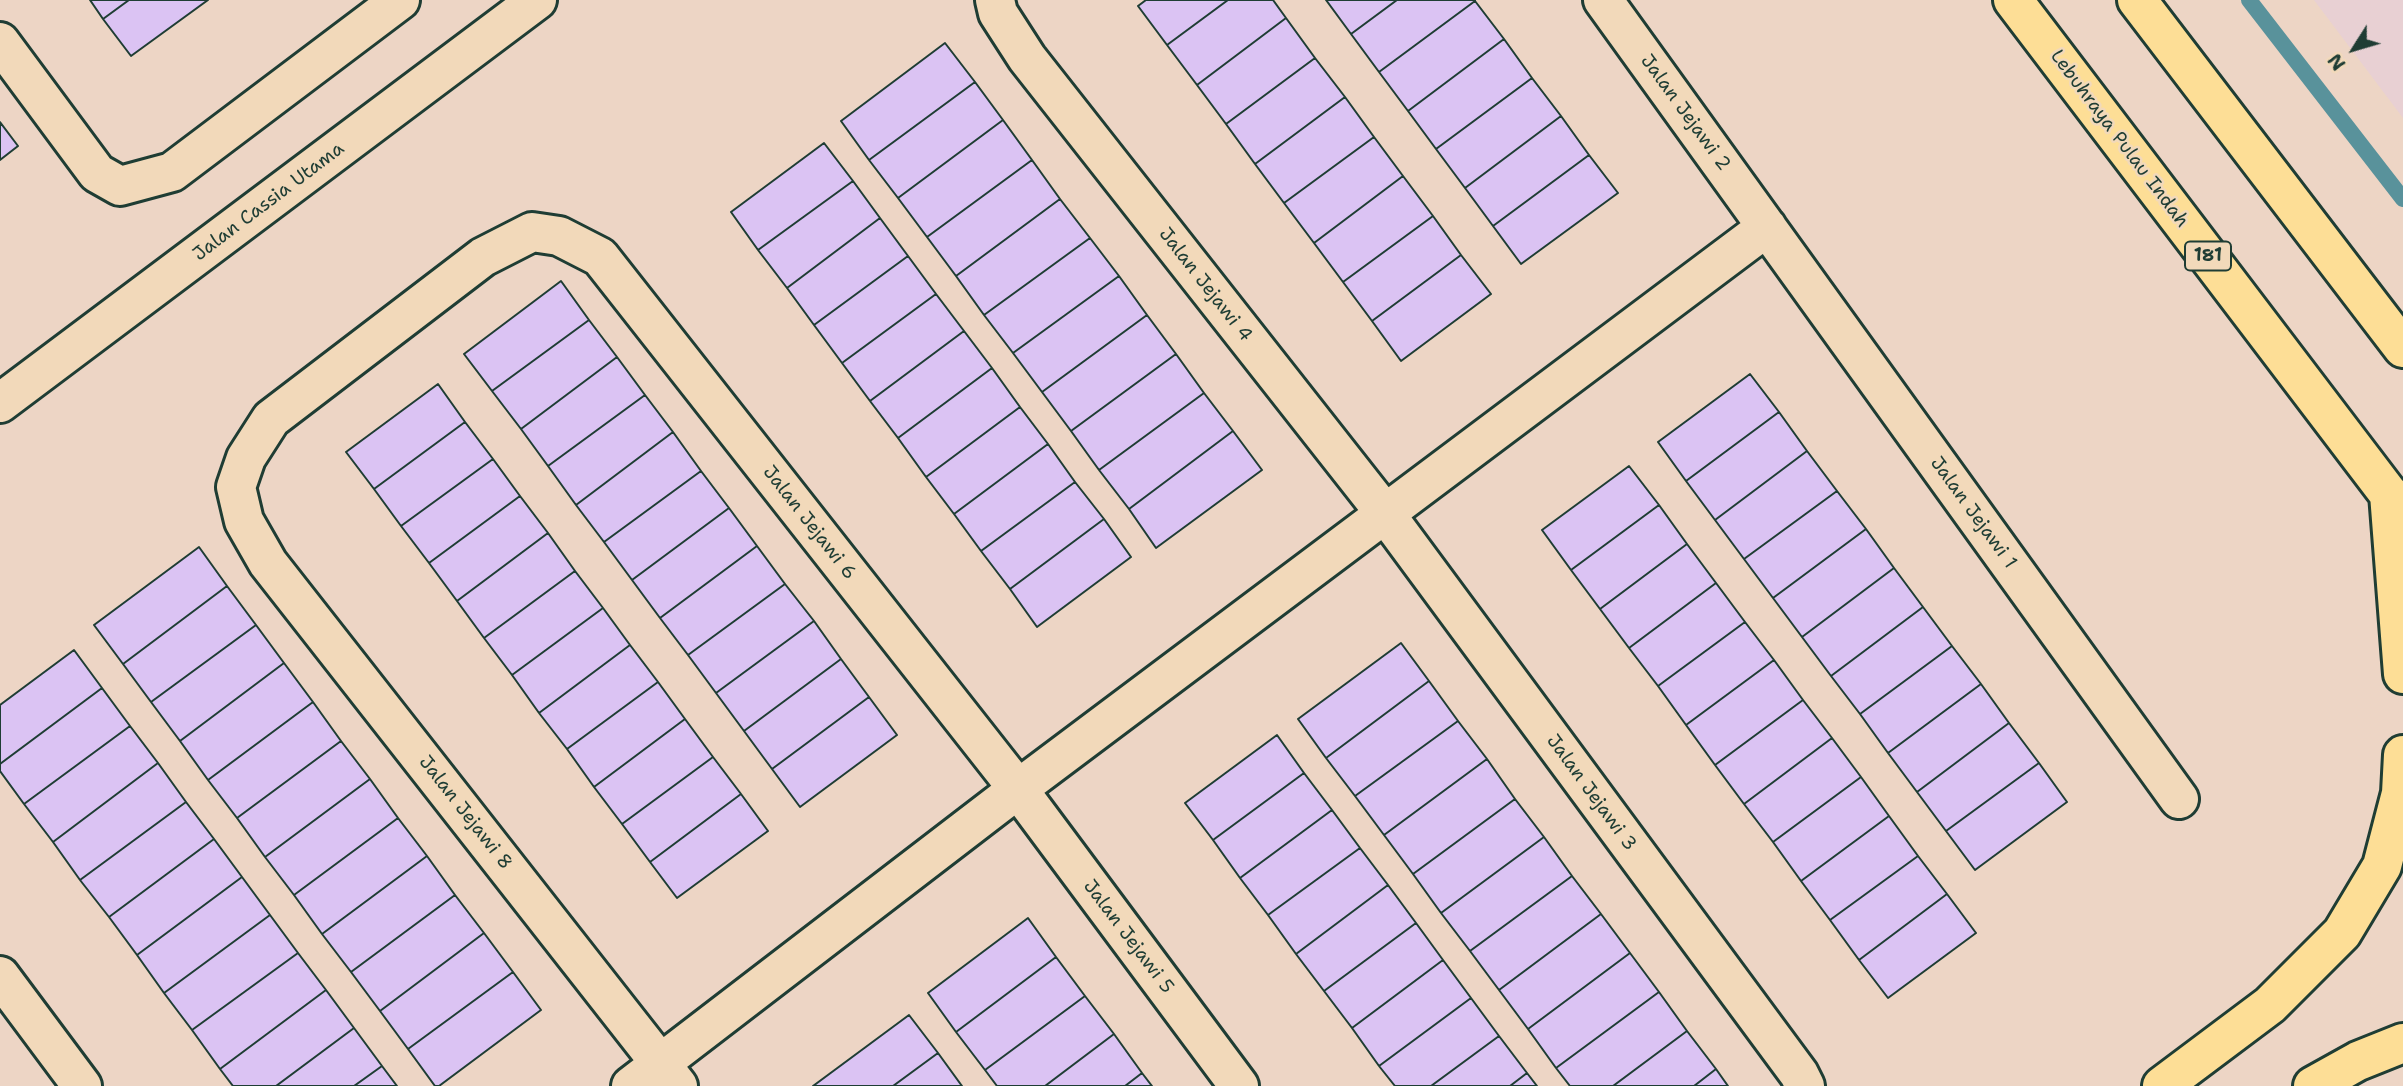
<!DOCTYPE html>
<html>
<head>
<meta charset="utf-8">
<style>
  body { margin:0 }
  #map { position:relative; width:2403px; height:1086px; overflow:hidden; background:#edd5c5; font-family:"Shantell Sans",sans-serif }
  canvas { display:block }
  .north { position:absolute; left:2319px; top:14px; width:70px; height:70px; -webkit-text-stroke:5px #f2d9ba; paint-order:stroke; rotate:233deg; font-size:19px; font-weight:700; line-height:28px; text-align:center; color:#1f3d34 }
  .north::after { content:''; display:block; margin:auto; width:24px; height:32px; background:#1f3d34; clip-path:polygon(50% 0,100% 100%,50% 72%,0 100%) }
</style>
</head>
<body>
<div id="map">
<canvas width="2403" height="1086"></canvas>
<div class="north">N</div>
</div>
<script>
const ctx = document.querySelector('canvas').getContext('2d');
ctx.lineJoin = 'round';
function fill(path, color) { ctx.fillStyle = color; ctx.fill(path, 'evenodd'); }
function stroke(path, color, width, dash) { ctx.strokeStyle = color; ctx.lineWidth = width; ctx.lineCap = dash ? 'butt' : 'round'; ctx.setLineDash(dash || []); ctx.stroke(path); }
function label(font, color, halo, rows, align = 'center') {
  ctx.font = font + ' "Shantell Sans",sans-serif'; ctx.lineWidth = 5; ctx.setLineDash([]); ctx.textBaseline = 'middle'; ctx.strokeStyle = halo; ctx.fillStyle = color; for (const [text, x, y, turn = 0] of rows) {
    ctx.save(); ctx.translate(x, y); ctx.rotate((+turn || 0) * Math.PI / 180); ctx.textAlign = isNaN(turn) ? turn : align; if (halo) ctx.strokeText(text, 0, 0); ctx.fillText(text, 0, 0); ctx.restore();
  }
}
fill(new Path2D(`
  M2314,0H2403V118Z`), '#e8d0d3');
stroke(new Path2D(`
  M2249,0L2403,199`), '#59929b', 16);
const building = new Path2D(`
  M90,0H129L103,19Z
  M129,0H208L131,56L103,19Z
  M1146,0H1228L1167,45L1138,6Z
  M1228,0H1273L1286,18L1197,85L1167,45Z
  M1326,0H1397L1351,34Z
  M1397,0H1475V1L1379,72L1351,34Z
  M1475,1L1504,39L1408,111L1379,72Z
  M1286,18L1315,58L1226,124L1197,85Z
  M1504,39L1532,78L1436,149L1408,111Z
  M945,43L975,82L869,160L841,121Z
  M1315,58L1345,97L1255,164L1226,124Z
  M1532,78L1561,116L1465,188L1436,149Z
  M975,82L1003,120L898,198L869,160Z
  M1345,97L1374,137L1284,203L1255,164Z
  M1561,116L1589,155L1493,226L1465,188Z
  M1003,120L1032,160L927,237L898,198Z
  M0,122L18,146L0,160Z
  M1374,137L1403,176L1314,243L1284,203Z
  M824,143L853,181L758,250L731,212Z
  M1589,155L1618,193L1521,264L1493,226Z
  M1032,160L1060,199L956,276L927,237Z
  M1403,176L1433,216L1343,282L1314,243Z
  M853,181L880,218L787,288L758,250Z
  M1060,199L1090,238L984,315L956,276Z
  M1433,216L1461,255L1372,321L1343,282Z
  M880,218L908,256L814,325L787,288Z
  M1090,238L1119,276L1013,353L984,315Z
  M1461,255L1491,294L1401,361L1372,321Z
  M908,256L936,294L842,363L814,325Z
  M1119,276L1147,315L1042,392L1013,353Z
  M561,281L589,320L492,391L464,354Z
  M936,294L964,331L870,401L842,363Z
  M1147,315L1176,354L1071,431L1042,392Z
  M589,320L617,357L521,429L492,391Z
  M964,331L992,368L898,438L870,401Z
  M1176,354L1204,393L1099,470L1071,431Z
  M617,357L645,395L548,466L521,429Z
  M992,368L1020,407L926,477L898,438Z
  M1750,374L1779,412L1686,481L1658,442Z
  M438,384L465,422L374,489L346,452Z
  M1204,393L1233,431L1129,509L1099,470Z
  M645,395L673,432L576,505L548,466Z
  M1020,407L1048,444L954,514L926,477Z
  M1779,412L1807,451L1715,520L1686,481Z
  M465,422L493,459L401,526L374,489Z
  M1233,431L1262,470L1156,548L1129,509Z
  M673,432L701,471L604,542L576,505Z
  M1048,444L1075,482L981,551L954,514Z
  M1807,451L1837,491L1744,559L1715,520Z
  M493,459L520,496L429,563L401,526Z
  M1629,466L1659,505L1571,570L1542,530Z
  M701,471L729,508L632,580L604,542Z
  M1075,482L1104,519L1010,589L981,551Z
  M1837,491L1866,529L1773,598L1744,559Z
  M520,496L548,533L457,601L429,563Z
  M1659,505L1687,544L1600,609L1571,570Z
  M729,508L757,546L660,618L632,580Z
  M1104,519L1131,557L1037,627L1010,589Z
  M1866,529L1894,568L1802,637L1773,598Z
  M548,533L575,571L484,638L457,601Z
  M1687,544L1716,583L1629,648L1600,609Z
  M757,546L785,584L688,655L660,618Z
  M199,547L227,586L123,664L94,625Z
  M1894,568L1923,607L1831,676L1802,637Z
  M575,571L603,608L512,675L484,638Z
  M1716,583L1745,622L1658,686L1629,648Z
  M785,584L814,621L716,693L688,655Z
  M227,586L256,625L151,702L123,664Z
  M1923,607L1952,646L1860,714L1831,676Z
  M603,608L630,645L539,713L512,675Z
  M814,621L841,659L744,731L716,693Z
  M1745,622L1774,660L1686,725L1658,686Z
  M256,625L284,663L180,741L151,702Z
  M1401,643L1429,681L1326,758L1298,719Z
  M630,645L658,682L567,749L539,713Z
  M1952,646L1981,684L1888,753L1860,714Z
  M74,650L102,688L0,764V705Z
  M841,659L869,697L772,769L744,731Z
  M1774,660L1803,700L1715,765L1686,725Z
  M284,663L313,702L208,780L180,741Z
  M1429,681L1458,721L1355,796L1326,758Z
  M658,682L685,719L594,787L567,749Z
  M1981,684L2009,723L1917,792L1888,753Z
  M102,688L130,726L24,804L0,771V764Z
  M869,697L897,735L800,807L772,769Z
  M1803,700L1832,738L1744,804L1715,765Z
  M313,702L341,741L237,818L208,780Z
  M685,719L713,757L622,824L594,787Z
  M1458,721L1487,759L1384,835L1355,796Z
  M2009,723L2039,763L1946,831L1917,792Z
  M130,726L158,763L53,842L24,804Z
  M1277,735L1304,773L1213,840L1185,803Z
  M1832,738L1861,777L1773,842L1744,804Z
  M341,741L370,779L265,857L237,818Z
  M713,757L741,794L650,862L622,824Z
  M1487,759L1515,799L1413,874L1384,835Z
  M158,763L186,802L80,880L53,842Z
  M2039,763L2067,802L1975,870L1946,831Z
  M1304,773L1332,810L1240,878L1213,840Z
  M1861,777L1889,816L1801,881L1773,842Z
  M370,779L398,818L294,895L265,857Z
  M741,794L768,831L677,898L650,862Z
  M1515,799L1544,837L1441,913L1413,874Z
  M186,802L214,839L109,917L80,880Z
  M1332,810L1360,848L1268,915L1240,878Z
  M1889,816L1918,856L1830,920L1801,881Z
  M398,818L427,856L322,934L294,895Z
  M1544,837L1572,876L1470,951L1441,913Z
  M214,839L242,877L137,955L109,917Z
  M1360,848L1388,885L1296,954L1268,915Z
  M427,856L455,895L351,972L322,934Z
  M1918,856L1947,894L1859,960L1830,920Z
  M1572,876L1601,914L1499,990L1470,951Z
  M242,877L270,915L164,993L137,955Z
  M1388,885L1416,923L1324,991L1296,954Z
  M1947,894L1976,933L1888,998L1859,960Z
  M455,895L484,933L380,1011L351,972Z
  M1601,914L1630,953L1528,1029L1499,990Z
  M270,915L298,953L192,1030L164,993Z
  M1028,918L1056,957L956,1032L928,993Z
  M1416,923L1443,960L1352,1028L1324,991Z
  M484,933L513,972L408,1049L380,1011Z
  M298,953L326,990L220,1069L192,1030Z
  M1630,953L1659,992L1556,1068L1528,1029Z
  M1056,957L1085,996L985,1070L956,1032Z
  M1443,960L1471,998L1379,1066L1352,1028Z
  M513,972L541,1010L439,1086H435L408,1049Z
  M326,990L354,1028L276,1086H233L220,1069Z
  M1659,992L1687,1031L1613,1086H1570L1556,1068Z
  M1085,996L1114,1034L1045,1086H997L985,1070Z
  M1471,998L1499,1036L1431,1086H1395L1379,1066Z
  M909,1015L938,1053L893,1086H813Z
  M354,1028L382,1066L354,1086H276Z
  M1687,1031L1716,1069L1694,1086H1613Z
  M1114,1034L1142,1073L1125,1086H1045Z
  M1499,1036L1527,1073L1510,1086H1431Z
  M938,1053L962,1086H893Z
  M382,1066L397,1086H354Z
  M1716,1069L1728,1086H1694Z
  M1142,1073L1152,1086H1125Z
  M1527,1073L1537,1086H1510Z`);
fill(building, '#dbc3f3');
stroke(building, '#1f3d34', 2);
const minor = new Path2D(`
  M995,0L998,13L1027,58L1384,512L1799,1074L1805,1086
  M1603,0L2179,799
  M0,42L97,173L120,186L172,172L400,0
  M0,403L537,0
  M0,976L82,1086
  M631,1086L1018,789L1767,227
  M678,1086L268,563L244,521L236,487L246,458L271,419L483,257L532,232L559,236L600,257L1018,789L1239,1086`);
const major = new Path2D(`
  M2013,0L2403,513
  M2137,0L2403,348
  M2389,494L2403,674
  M2162,1086L2270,1005L2342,933L2382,866L2401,793L2403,755
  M2313,1086L2358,1061L2403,1043`);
stroke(minor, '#1f3d34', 44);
stroke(major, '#1f3d34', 44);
stroke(minor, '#f2d9ba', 38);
stroke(major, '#fdde96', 38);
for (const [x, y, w] of [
  [2208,256,46]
]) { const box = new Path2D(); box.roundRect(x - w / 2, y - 14.5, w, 29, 5); ctx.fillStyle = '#f2d9ba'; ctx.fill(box); stroke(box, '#1f3d34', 2); }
label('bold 18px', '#1f3d34', null, [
  ["181",2208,256]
]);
label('19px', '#1f3d34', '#f2d9ba', [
  ["Jalan Jejawi 2",1685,113,54],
  ["Lebuhraya Pulau Indah",2119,139,53],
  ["Jalan Cassia Utama",269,202,-37],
  ["Jalan Jejawi 4",1205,285,52],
  ["Jalan Jejawi 1",1973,513,54],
  ["Jalan Jejawi 6",809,523,52],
  ["Jalan Jejawi 3",1591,793,54],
  ["Jalan Jejawi 8",465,813,52],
  ["Jalan Jejawi 5",1128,937,53]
]);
</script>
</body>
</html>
